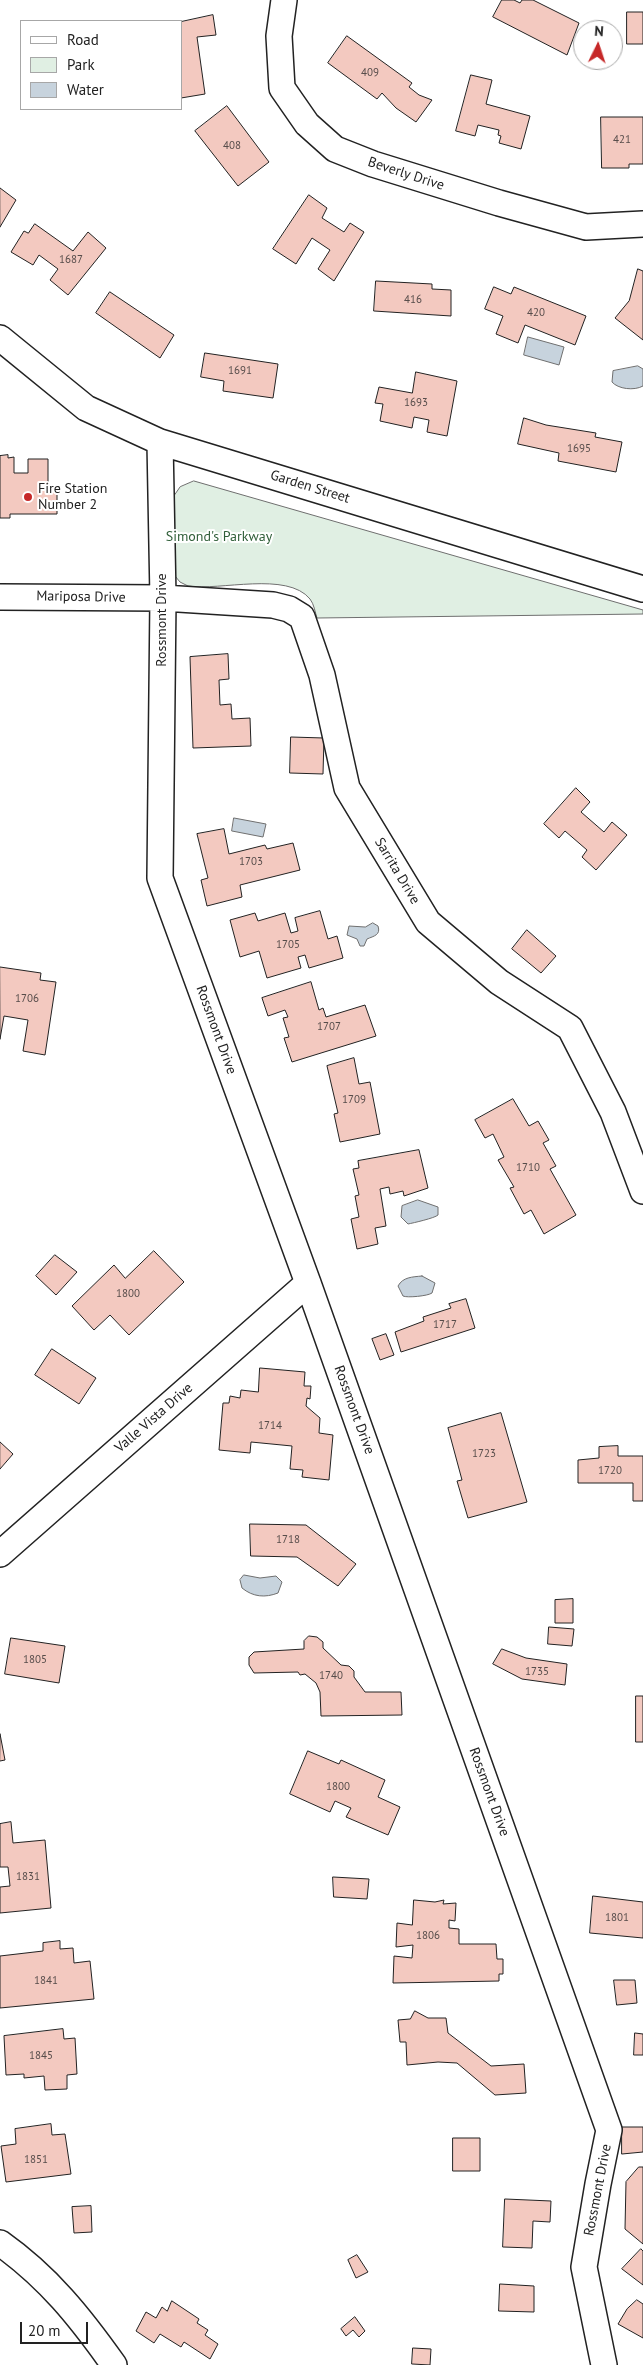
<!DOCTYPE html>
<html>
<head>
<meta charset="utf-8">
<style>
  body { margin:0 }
  #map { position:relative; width:643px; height:2365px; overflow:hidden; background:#fff; font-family:"PT Sans",sans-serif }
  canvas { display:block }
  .legend { position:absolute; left:20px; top:20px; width:162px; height:90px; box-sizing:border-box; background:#fff; border:1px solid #a7a7a7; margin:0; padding:6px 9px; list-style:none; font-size:15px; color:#222 }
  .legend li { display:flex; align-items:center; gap:10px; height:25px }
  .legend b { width:25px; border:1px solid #a7a7a7 }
  .north { position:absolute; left:573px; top:20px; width:50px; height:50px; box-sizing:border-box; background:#fff; border:1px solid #a7a7a7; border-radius:50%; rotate:4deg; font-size:14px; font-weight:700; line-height:20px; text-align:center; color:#222 }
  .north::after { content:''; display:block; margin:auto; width:18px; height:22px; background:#c62828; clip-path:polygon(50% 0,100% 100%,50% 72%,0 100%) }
  .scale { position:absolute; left:20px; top:2322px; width:68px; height:22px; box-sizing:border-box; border:2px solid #222; border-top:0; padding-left:6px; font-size:15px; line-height:18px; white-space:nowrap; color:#222; -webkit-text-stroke:4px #fff; paint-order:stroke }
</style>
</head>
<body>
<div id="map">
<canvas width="643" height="2365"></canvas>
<ul class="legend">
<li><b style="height:6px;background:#fff"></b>Road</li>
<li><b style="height:14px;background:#e0efe3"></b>Park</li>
<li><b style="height:14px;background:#c7d3dd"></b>Water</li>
</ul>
<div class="north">N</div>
<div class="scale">20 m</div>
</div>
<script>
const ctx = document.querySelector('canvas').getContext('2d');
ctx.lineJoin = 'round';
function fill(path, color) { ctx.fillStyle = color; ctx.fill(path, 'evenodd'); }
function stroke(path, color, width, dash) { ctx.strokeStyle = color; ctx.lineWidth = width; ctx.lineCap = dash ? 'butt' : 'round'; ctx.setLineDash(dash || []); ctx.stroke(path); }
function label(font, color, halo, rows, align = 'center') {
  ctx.font = font + ' "PT Sans",sans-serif'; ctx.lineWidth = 4; ctx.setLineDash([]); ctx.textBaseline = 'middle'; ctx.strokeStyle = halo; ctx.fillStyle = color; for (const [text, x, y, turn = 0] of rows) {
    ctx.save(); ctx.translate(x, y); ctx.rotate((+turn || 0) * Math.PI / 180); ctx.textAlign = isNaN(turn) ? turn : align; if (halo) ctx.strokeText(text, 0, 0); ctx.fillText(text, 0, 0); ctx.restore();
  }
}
const green = new Path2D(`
  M194,481L643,610V614L317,618C315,612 314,604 310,599C287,571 220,591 188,586L180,582L175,576L171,500L180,487Z`);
fill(green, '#e0efe3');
stroke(green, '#6f6f6f', 1);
const water = new Path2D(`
  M528,337L564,347L559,365L524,355Z
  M638,366L643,369V386C634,391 618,389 612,382L613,371Z
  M234,818L266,824L263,837L232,831Z
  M373,923L378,926C381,935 374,936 367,939L364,946H360L357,939L347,935L349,926L365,927Z
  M418,1200L438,1207V1215C435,1218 413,1223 408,1224L401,1217L402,1206Z
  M422,1276L435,1283L432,1293C428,1296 407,1298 403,1296L398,1286C403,1277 412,1277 422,1276Z
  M244,1575L260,1578L276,1576L282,1582L278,1593C265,1598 253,1597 242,1588L240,1580Z`);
fill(water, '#c7d3dd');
stroke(water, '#6f6f6f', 1);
const building = new Path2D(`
  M502,0H514L520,3L522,0H533L579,23L567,55L493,17Z
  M627,12H643V44H627Z
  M213,15L216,35L197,37L205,94L181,98V22Z
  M347,36L412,83L409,87L419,95L432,100L416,122L396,108L382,93L377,99L328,63Z
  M471,75L492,80L486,104L530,116L521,149L499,143L501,136L498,135L499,130L478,125L475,136L456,131Z
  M227,106L269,162L238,186L195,131Z
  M601,117H643V164H629V168H602Z
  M0,188L16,200L0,227Z
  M309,195L327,208L322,218L344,232L350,223L364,232L334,281L318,269L330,250L312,238L296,264L273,249Z
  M35,224L73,251L88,232L106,248L68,295L50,280L58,269L39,255L33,265L11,252L24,231L28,233Z
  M638,269L643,271V340L615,318L629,301Z
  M376,281L432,284V289L451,290V316L374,311Z
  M494,287L511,294L514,287L586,316L575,345L525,325L518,343L496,334L503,316L485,309Z
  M110,292L174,335L160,358L96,313Z
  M205,353L278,364L273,398L223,391L224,381L201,377Z
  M416,372L457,381L447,436L427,432L429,420L414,417L412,428L380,421L383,404L375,403L379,387L412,393Z
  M524,418L546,425L596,433L595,437L622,442L616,472L558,461L559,453L518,444Z
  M8,455V458L14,457V473H28V459H48V488H57V514H10V518H0V456Z
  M228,654L229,679L219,680L220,705L231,704L232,719L250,718L251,746L193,748L190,657Z
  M291,737L324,738L323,774L290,773Z
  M576,788L590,802L581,812L604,832L612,822L627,835L596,870L582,857L587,850L565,831L559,838L544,824Z
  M224,829L229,854L265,845L267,849L293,843L300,870L240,885L242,897L207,906L201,880L208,878L197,834Z
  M320,911L328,939L337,936L343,958L309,968L305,955L298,957L301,968L267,978L259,951L240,957L230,920L255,913L258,921L285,913L291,933L298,931L295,918Z
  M527,930L556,956L541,973L512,949Z
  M0,967L41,973L40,980L56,982L45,1055L23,1051L28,1020L4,1016L0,1039Z
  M311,982L319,1010L323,1008L326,1017L365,1005L376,1036L292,1062L284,1038L289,1037L283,1018L288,1017L285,1010L268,1016L262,998Z
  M354,1058L359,1084L370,1082L380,1134L340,1142L334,1114L338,1113L327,1066Z
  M513,1099L529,1126L538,1121L549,1140L543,1143L556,1166L550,1169L576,1215L544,1234L531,1210L524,1214L510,1188L514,1187L498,1160L504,1157L493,1134L485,1138L475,1120Z
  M419,1150L428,1188L404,1196L403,1191L390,1194L389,1187L380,1189L386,1226L375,1228L378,1244L357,1249L351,1219L359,1217L355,1196L359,1195L353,1169L359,1168L358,1161Z
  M154,1251L184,1282L129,1335L110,1315L94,1330L72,1306L114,1265L125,1278Z
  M55,1255L77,1272L56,1295L36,1276Z
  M466,1299L475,1328L401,1352L395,1332L424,1321L423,1317L451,1308L449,1304Z
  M386,1334L394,1355L380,1360L372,1339Z
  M52,1349L96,1378L79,1404L35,1375Z
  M260,1368L305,1372L304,1386H311L310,1399L307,1398L306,1406L320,1418L319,1433L333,1435L329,1480L302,1477L303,1470L290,1469L292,1446L251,1442L250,1453L219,1450L223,1403H229L230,1396L240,1398L241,1390L258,1392Z
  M501,1413L527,1502L468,1518L457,1481L462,1480L448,1428Z
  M0,1442L13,1454L0,1469Z
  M618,1446V1456H643V1501H633V1483H578V1460L599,1458V1447Z
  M250,1524L306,1525L356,1564L338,1586L297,1557L251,1556Z
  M573,1599V1623H555V1600Z
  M549,1627L574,1629L572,1646L548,1644Z
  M309,1636L317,1637L323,1642V1648L341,1665L349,1666L354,1671V1677L365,1692H401L402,1715L321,1716L320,1692L316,1683L305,1674L300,1675L298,1672L254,1673L249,1665V1657L254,1652L304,1649V1641Z
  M11,1638L65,1646L59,1683L5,1674Z
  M502,1649L526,1658L567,1664L565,1685L522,1679L493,1664Z
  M636,1696H643V1742H636Z
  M0,1734L5,1760L0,1761Z
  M308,1751L339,1764L341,1760L385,1780L378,1797L400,1807L388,1835L346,1817L351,1808L335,1801L330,1812L290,1794Z
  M11,1822L13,1843L45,1840L51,1908L0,1913V1887L10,1886L8,1867H0V1824Z
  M333,1877L369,1879L367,1899L334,1897Z
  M593,1896L643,1902V1938L590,1933Z
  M414,1900L435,1902L444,1900L443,1904L456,1903L455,1921L449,1920V1928L459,1929V1944H496L497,1959H503V1974H499V1981L393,1983L394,1956L412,1958L413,1945L396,1947L397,1923L412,1925Z
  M60,1941V1949L73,1948L74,1963L90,1961L94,1999L0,2008V1956L43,1951V1943Z
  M614,1980H635L637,2003L617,2005Z
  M415,2011L428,2018H446L448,2033L491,2066L524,2064L526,2093L495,2095L457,2063L438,2062L407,2065L406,2042H400L398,2020L410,2019Z
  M63,2029L64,2039L75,2038L77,2074L67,2075V2089L45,2090L44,2076L24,2078V2074L6,2075L4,2036Z
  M635,2033L643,2034V2055H634Z
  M51,2124L52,2135L65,2134L71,2174L6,2182L1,2146L16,2144L15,2129Z
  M622,2127H643V2152L622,2154Z
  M453,2138H480V2171H453Z
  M639,2167H643V2244L625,2229L626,2182Z
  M505,2199L551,2201L550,2222L533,2221L532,2248L503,2247Z
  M91,2206L92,2232L74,2233L72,2207Z
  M641,2249L643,2251V2285L622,2269Z
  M357,2255L368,2272L356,2278L348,2260Z
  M500,2284L534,2286V2312L499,2311Z
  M637,2300L643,2304V2338L618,2324L627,2309Z
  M172,2301L199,2319L197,2323L208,2330L205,2335L218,2344L210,2359L184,2342L181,2347L160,2334L154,2343L136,2331L146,2312L156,2318L162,2307L167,2311Z
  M355,2317L365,2331L359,2337L353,2330L346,2336L341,2329Z
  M413,2348L431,2349L430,2365L412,2364Z`);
fill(building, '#f3c9c0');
stroke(building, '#222', 1);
const minor = new Path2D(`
  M284,0L279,36L282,88L307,124L335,149L373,164L499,203L586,227L643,224
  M0,338L86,408L160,442L643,589
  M160,442L163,598L160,878L308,1283L609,2130L598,2184L584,2267L604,2365
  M0,597L163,598L273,605L289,609L302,617L322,675L347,788L428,922L499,982L570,1028L613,1112L643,1191
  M0,1554L308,1283
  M0,2243C48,2277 80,2317 114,2365`);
stroke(minor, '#222', 28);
stroke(minor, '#fff', 25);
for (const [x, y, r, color] of [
  [28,497,5,"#c62828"]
]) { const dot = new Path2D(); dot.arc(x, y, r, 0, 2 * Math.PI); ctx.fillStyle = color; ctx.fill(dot); stroke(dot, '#fff', 2); }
label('11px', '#564c4a', null, [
  ["409",370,73],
  ["421",622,140],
  ["408",232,146],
  ["1687",71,260],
  ["416",413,300],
  ["420",536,313],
  ["1691",240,371],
  ["1693",416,403],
  ["1695",579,449],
  ["1703",251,862],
  ["1705",288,945],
  ["1706",27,999],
  ["1707",329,1027],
  ["1709",354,1100],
  ["1710",528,1168],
  ["1800",128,1294],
  ["1717",445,1325],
  ["1714",270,1426],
  ["1723",484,1454],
  ["1720",610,1471],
  ["1718",288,1540],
  ["1805",35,1660],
  ["1735",537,1672],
  ["1740",331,1676],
  ["1800",338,1787],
  ["1831",28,1877],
  ["1801",617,1918],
  ["1806",428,1936],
  ["1841",46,1981],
  ["1845",41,2056],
  ["1851",36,2160]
]);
label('14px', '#222', '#fff', [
  ["Beverly Drive",406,174,18],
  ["Garden Street",310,487,17],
  ["Mariposa Drive",81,597,1],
  ["Rossmont Drive",162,620,-90],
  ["Sarrita Drive",397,871,59],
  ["Rossmont Drive",216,1030,70],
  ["Rossmont Drive",354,1410,70],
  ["Valle Vista Drive",154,1418,-41],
  ["Rossmont Drive",489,1792,70],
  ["Rossmont Drive",598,2190,-79]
]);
label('14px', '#222', '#fff', [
  ["Fire Station",38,489],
  ["Number 2",38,505]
], 'left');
label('14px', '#2f5e38', '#fff', [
  ["Simond's Parkway",219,537]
]);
</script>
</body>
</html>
